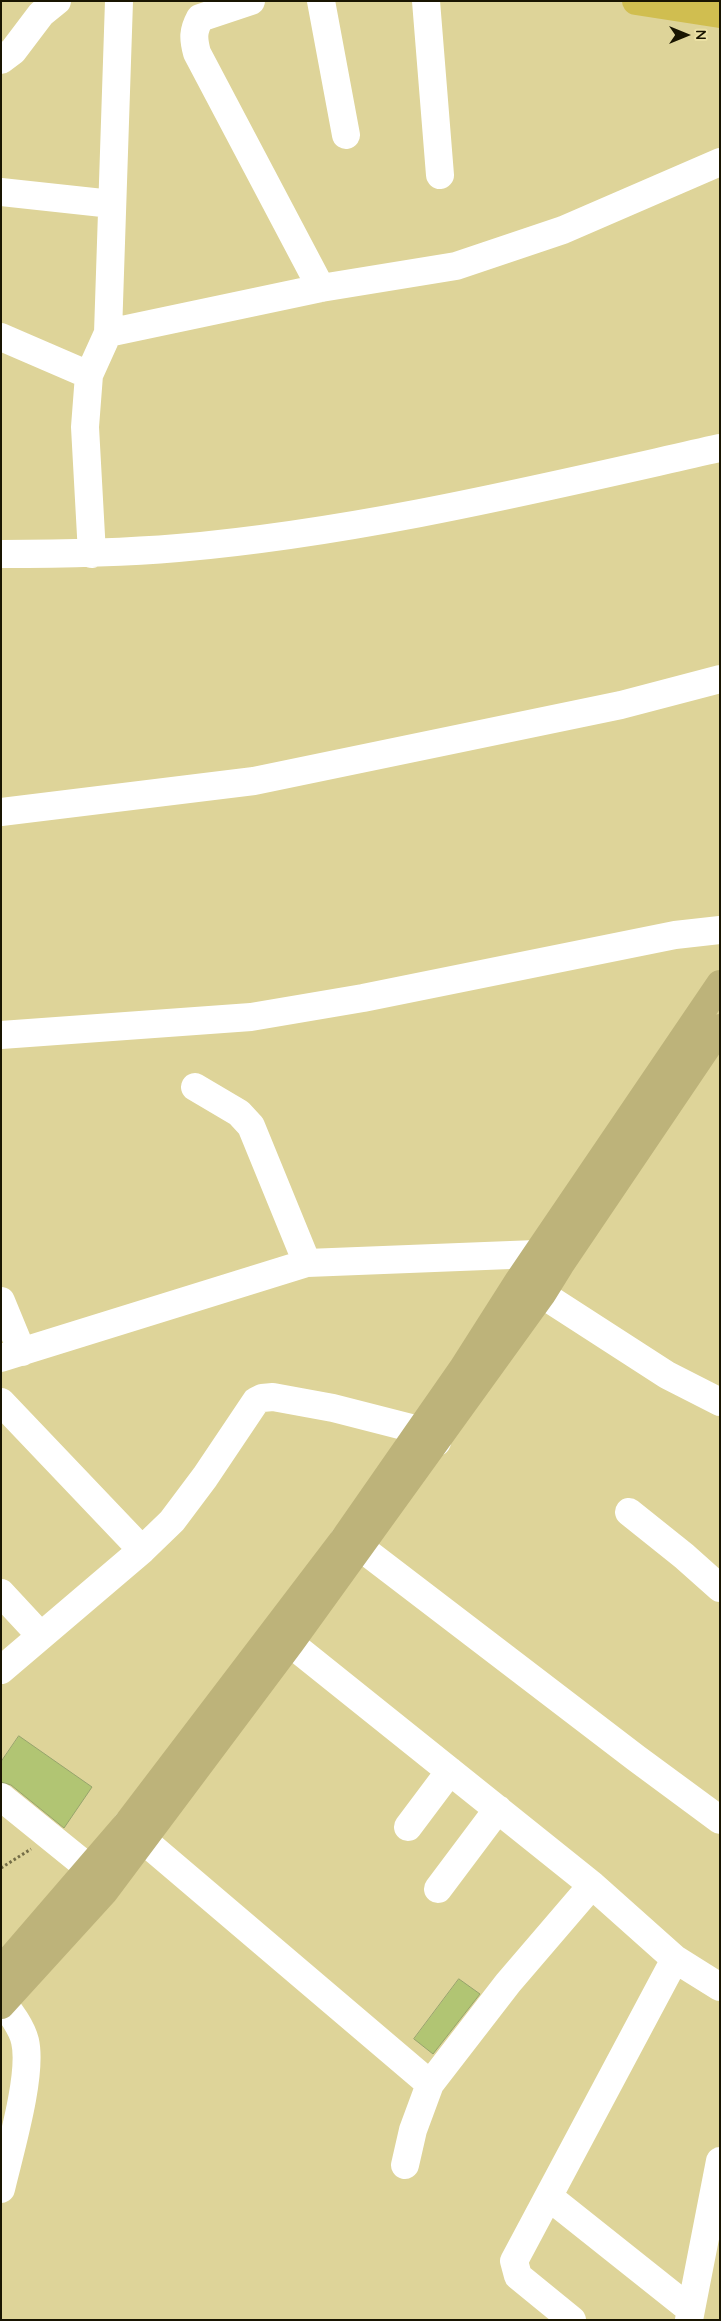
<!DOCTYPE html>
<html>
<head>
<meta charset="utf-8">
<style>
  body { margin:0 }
  #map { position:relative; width:721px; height:2321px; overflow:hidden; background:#ded499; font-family:Quicksand,sans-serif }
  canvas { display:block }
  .frame { position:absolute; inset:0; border:2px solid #191501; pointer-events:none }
  .north { position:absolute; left:661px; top:10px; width:50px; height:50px; -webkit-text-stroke:4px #ebe1a5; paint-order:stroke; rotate:90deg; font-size:14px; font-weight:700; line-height:20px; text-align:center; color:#191501 }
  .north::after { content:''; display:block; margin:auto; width:18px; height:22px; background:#191501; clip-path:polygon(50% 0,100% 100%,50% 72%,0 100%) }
</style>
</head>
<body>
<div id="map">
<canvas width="721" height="2321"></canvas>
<div class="frame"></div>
<div class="north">N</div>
</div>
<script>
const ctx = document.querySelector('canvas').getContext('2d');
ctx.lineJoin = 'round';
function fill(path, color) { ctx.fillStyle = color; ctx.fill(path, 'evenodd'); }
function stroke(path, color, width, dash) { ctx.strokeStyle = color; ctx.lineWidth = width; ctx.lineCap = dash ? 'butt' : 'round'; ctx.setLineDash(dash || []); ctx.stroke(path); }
const building = new Path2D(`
  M19,1736L92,1787L64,1828L11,1785L1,1782V1762Z
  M459,1979L480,1994L433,2054L414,2039Z`);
fill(building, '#b1c573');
stroke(building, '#96a36c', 1);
stroke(new Path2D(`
  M1,1868L31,1849`), '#746d47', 3, [2.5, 2.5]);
stroke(new Path2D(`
  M251,1L200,18C193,31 193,38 197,53L321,288
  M321,1L346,135
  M426,1L440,175
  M1,60L13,51L41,14L57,1
  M1,192L112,204
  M108,333L119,1
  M1,337L89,375
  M1,554C61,554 119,553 178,548C361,532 541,488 720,448
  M92,554L85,427L89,375L108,333L321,288L456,266L563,230L720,162
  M1,812L254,781L621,705L720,679
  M1,1035L251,1017L363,998L675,935L720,930
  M195,1087L239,1113L251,1126L307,1263
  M523,1282L667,1375L720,1402
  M1,1301L22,1352
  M1,1358L307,1263L536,1254L556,1263
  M1,1402L142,1550L172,1521L205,1477L256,1401L262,1398L273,1397L333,1408L419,1430L437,1442
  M629,1512L684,1556L720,1588
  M344,1539L360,1547L636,1758L720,1820
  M1,1593L40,1635
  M275,1631L592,1885L675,1959L720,1987
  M1,1670L142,1550
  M1,1797L90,1869
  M127,1824L142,1839L430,2084
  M408,1827L450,1771
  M438,1889L498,1809
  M1,2001C10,2011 22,2028 25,2041C33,2075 9,2154 1,2189
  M405,2165L413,2130L430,2084L508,1983L592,1885
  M549,2197L691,2310
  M572,2320L518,2276L514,2261L675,1959
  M689,2320L720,2161`), '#fff', 28);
stroke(new Path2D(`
  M1,1970L127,1824L344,1539L463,1368L519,1280L720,984
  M1,2005L104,1892L291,1642L542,1294L560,1265L720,1028`), '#bdb37a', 28);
stroke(new Path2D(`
  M636,1L720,14`), '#d0be50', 28);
</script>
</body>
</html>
